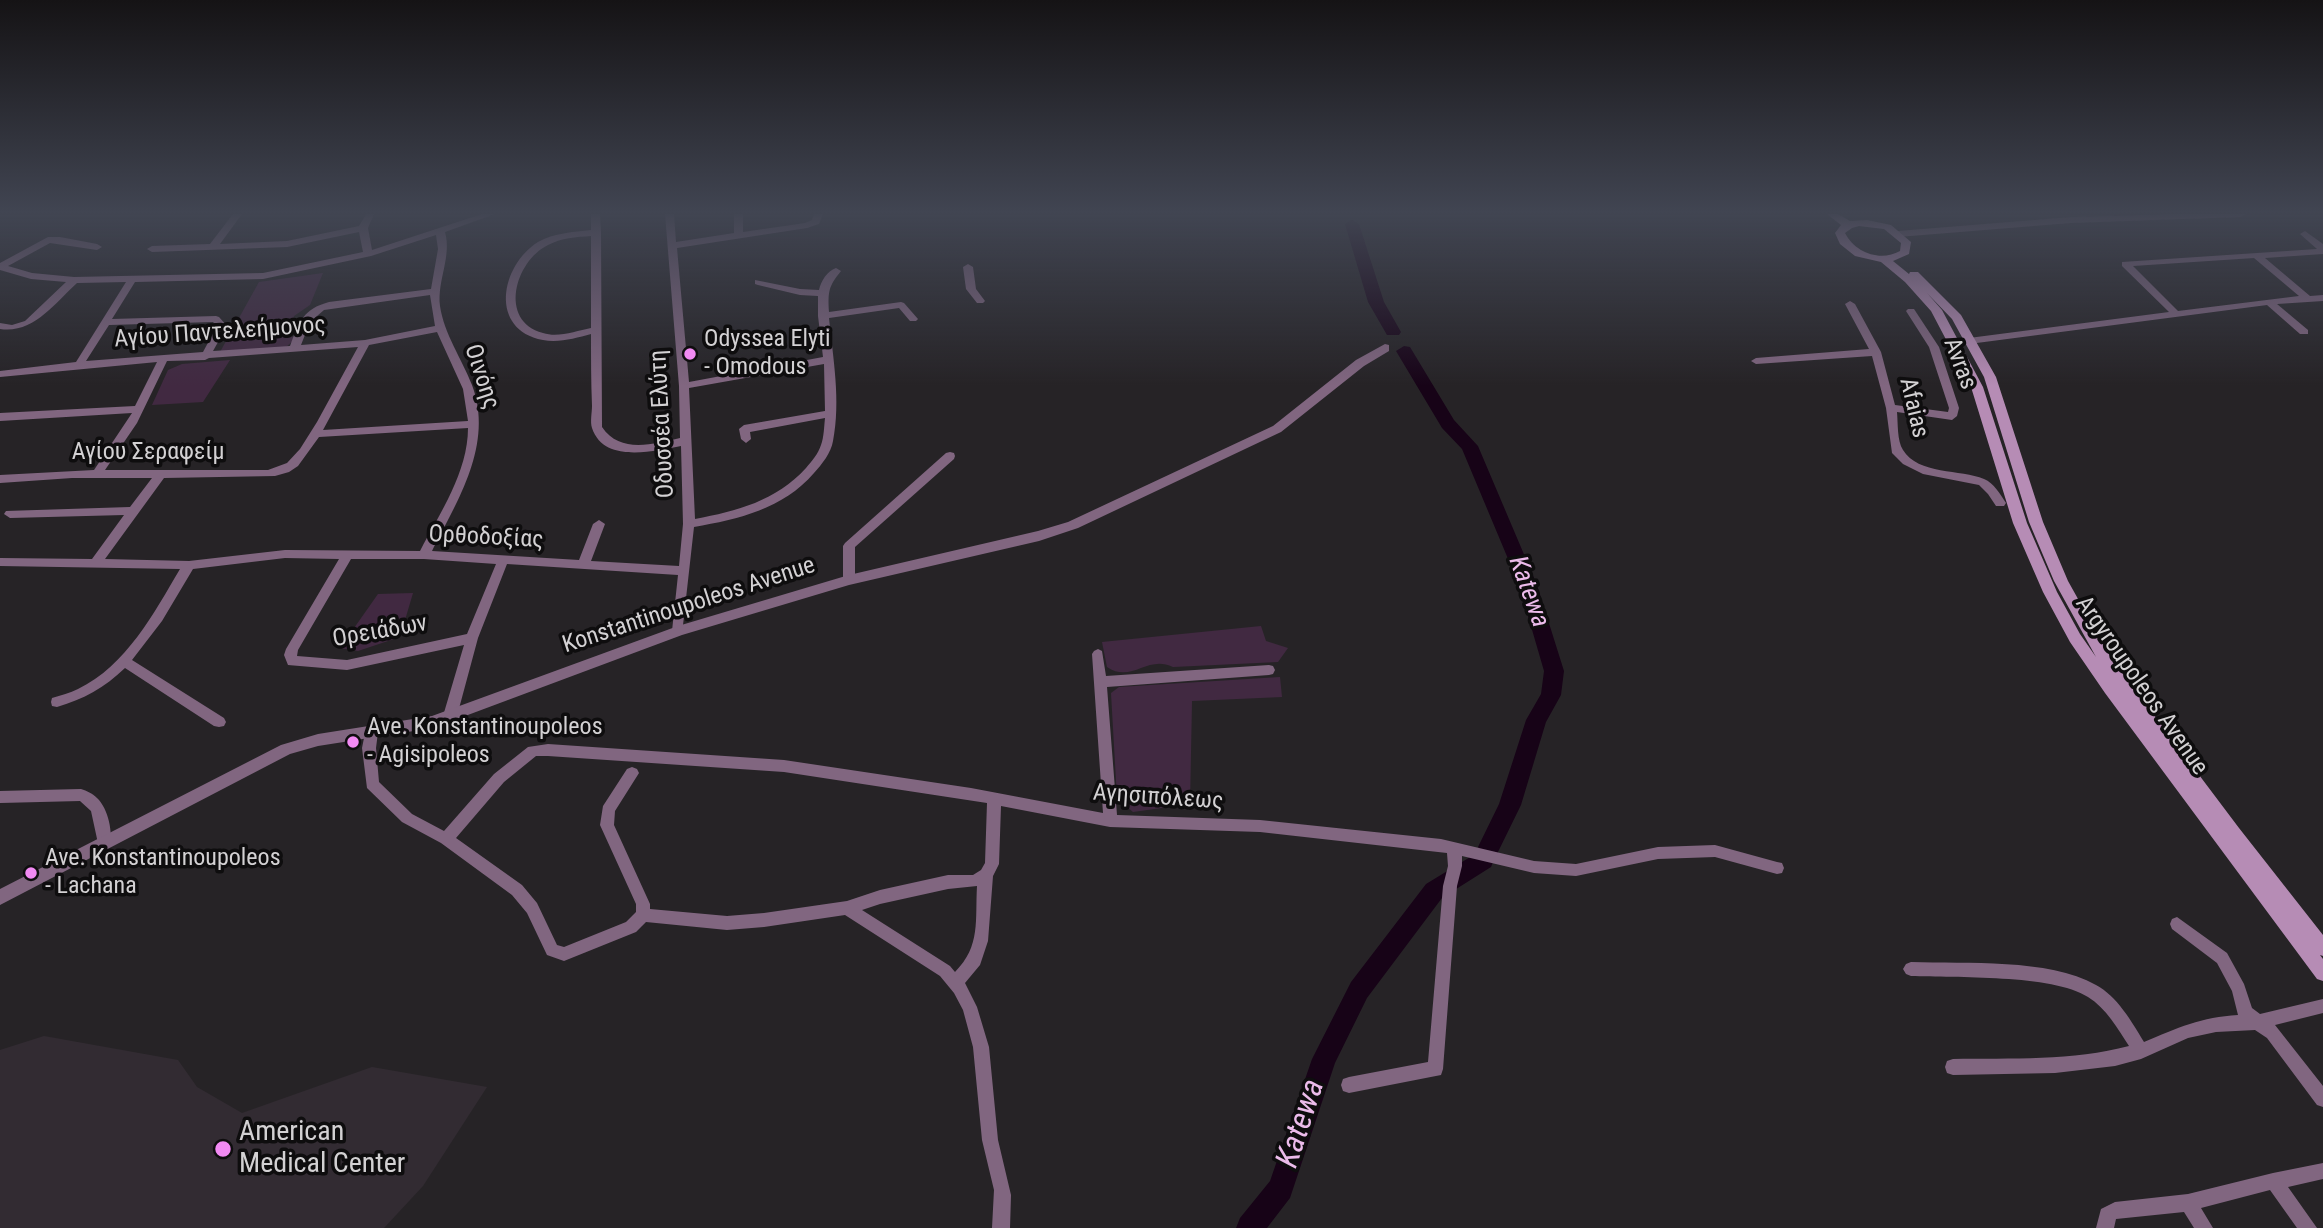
<!DOCTYPE html>
<html>
<head>
<meta charset="utf-8">
<style>
  body { margin:0 }
  canvas { display:block; background:#262326 }
</style>
</head>
<body>
<canvas width="2323" height="1228"></canvas>
<script>
const ctx = document.querySelector('canvas').getContext('2d');
ctx.lineJoin = 'round';
function fill(path, color) { ctx.fillStyle = color; ctx.fill(path, 'evenodd'); }
function stroke(path, color, width, dash) { ctx.strokeStyle = color; ctx.lineWidth = width; ctx.lineCap = dash ? 'butt' : 'round'; ctx.setLineDash(dash || []); ctx.stroke(path); }
function label(font, color, halo, rows, align = 'center') {
  ctx.font = font + ' "Roboto Condensed",sans-serif'; ctx.lineWidth = 7; ctx.setLineDash([]); ctx.textBaseline = 'middle'; ctx.strokeStyle = halo; ctx.fillStyle = color; for (const [text, x, y, turn = 0] of rows) {
    ctx.save(); ctx.translate(x, y); ctx.rotate((+turn || 0) * Math.PI / 180); ctx.textAlign = isNaN(turn) ? turn : align; if (halo) ctx.strokeText(text, 0, 0); ctx.fillText(text, 0, 0); ctx.restore();
  }
}
fill(new Path2D(`
  M44,1036L178,1060L197,1087L242,1113L372,1067L487,1087L423,1186L384,1228H0V1050Z`), '#322b32');
fill(new Path2D(`
  M323,273L310,305L294,316L288,333L295,339L285,348L220,352L259,282Z
  M230,360L203,402L152,405L168,370L182,364Z
  M413,593L400,637L358,651L340,648L378,594Z
  M1261,626L1266,641L1288,648L1278,662L1173,667C1147,654 1132,684 1107,667L1102,642Z
  M1280,677L1282,697L1192,701L1190,804L1133,812L1117,798L1111,693L1119,687Z`), '#412941');
fill(new Path2D(`
  M1352,220L1359,224L1384,302L1401,332L1399,335H1387L1368,302L1345,224Z
  M1404,346L1410,347L1454,420L1478,446L1537,585L1564,671L1561,695L1546,722L1521,805L1497,854L1492,856L1494,860L1491,867L1442,898L1367,998L1335,1063L1290,1198L1267,1228H1236L1240,1218L1270,1181L1312,1059L1351,982L1426,884L1480,851L1478,847L1499,804L1526,720L1541,694L1544,671L1519,585L1462,449L1442,428L1396,351Z`), '#170317');
fill(new Path2D(`
  M233,214H242L220,244L287,241L359,226L366,214H374L368,228L372,250L482,214H495L445,232C452,257 437,280 440,306C444,334 462,359 472,385C494,444 458,500 432,551L579,560L593,524L599,520L605,524L591,561L679,566L683,524L681,446C654,451 604,464 592,428C590,422 592,412 592,406C591,382 591,358 591,334C576,338 559,343 543,340C489,330 500,266 538,242C554,233 573,232 591,230V214H600L601,232L602,427C620,454 653,444 680,438L679,386L665,214H674L676,242L734,233V214H743V232L805,223L812,220L814,214H823L819,224L807,228L677,248L689,382L823,357L818,316V296L800,295L758,285L755,284V280L800,289L819,290C821,281 827,271 836,268L841,271C828,287 828,292 829,312L901,302L904,303L918,319L916,321H910L899,308L829,318C833,358 841,401 833,441C831,453 822,464 814,473C783,509 739,519 694,527L682,634H674L672,631L678,575L507,564L478,638L457,716L455,720L450,721L445,720L443,716L464,645L347,670L288,665L284,655L286,649L339,559L285,558L193,569L162,621L132,660L224,718L226,722L224,726L219,727L214,726L125,668C104,688 84,699 57,707L52,706L51,702L52,698C61,695 70,693 78,689C126,666 154,613 180,569L0,566V558L92,559L124,515L10,518L4,514L6,511L130,507L152,478H72L0,483V475L94,470L132,413L0,421V413L135,406L157,362L0,377V371L76,362L126,282L77,283C54,304 33,334 0,329V323L12,325L25,321L66,282L31,279L0,270V263L48,237H60L97,244L102,247L97,250L50,243L8,266L32,273L74,277L263,273L363,252L359,232L287,247L152,252L147,249L152,246L210,244ZM436,235L438,249L431,289L329,302C303,309 299,322 290,346L213,351L227,326L219,317L216,316L112,319L135,282L263,279L371,256ZM591,236V328C576,331 558,338 543,333C498,321 515,261 548,245C561,238 576,237 591,236ZM430,295L435,326L365,340L301,345L310,322L324,310ZM213,322L217,326L203,352L86,361L109,325ZM437,332L463,389L468,421L323,430L369,345ZM358,347L317,422L300,449L287,463L268,470H105L137,423L167,361L205,360L209,358ZM824,364L825,411L744,425L739,429L741,439L746,443L751,439L750,432L825,418C824,427 824,437 821,445C818,454 812,461 806,468C776,501 737,511 695,519L689,388ZM468,428C468,472 440,513 420,551L285,550L189,561L105,559L164,478L275,476L289,472L298,466L319,437ZM351,559H424L496,564L467,634L347,660L297,656L298,650Z
  M2174,214H2246L2241,217L2071,223L1898,237L1893,234L1898,231L2071,217Z
  M2305,231L2323,244V254L2265,258L2310,296L2323,295V301L2277,304L2308,330V334H2300L2267,305L1969,344L1964,341L1969,338L2169,312L2122,266V262L2317,249L2300,234ZM2254,258L2299,296L2178,311L2133,266Z
  M968,264L973,267L976,289L985,301L983,303H977L966,289L963,267Z
  M1850,301L1855,304L1881,352L1895,405L1948,412L1949,408L1929,347L1906,311L1908,309H1914L1939,347L1959,408L1957,416L1952,420L1897,412C1898,423 1897,441 1903,450C1918,475 1961,469 1984,479C1994,483 2000,494 2006,503L2004,506H1996L1988,494L1979,485L1923,474L1903,464L1892,453L1886,408L1872,356L1756,364L1751,361L1756,358L1869,349L1845,304Z
  M950,452L954,453L955,456L954,459L855,547V580L853,583H845L843,580V546L845,543L946,453Z
  M1098,649L1102,651L1106,676L1269,665L1273,666L1275,670L1273,674L1269,675L1107,687L1117,815L1260,820L1441,839L1534,861L1576,864L1658,847L1715,845L1777,862L1782,863L1784,868L1782,873L1777,874L1715,857L1658,859L1576,876L1534,873L1462,856V866L1457,886L1443,1069L1441,1075L1349,1093L1343,1091L1341,1085L1343,1079L1349,1077L1428,1062L1443,886L1448,866L1447,853L1260,832L1110,827L1001,806L999,864L993,876L988,941L980,965L965,983L977,1007L989,1047L998,1140L1011,1195L1010,1228H992L994,1190L982,1140L973,1047L963,1010L954,993L940,976L845,915L764,927L727,930L646,922L636,932L564,961L547,955L527,913L512,895L441,843L402,822L367,788L362,748L366,728L371,727L376,728L378,732L376,748L379,782L412,814L444,831L494,774L528,747L548,744L784,760L971,788L1103,813L1092,654L1094,651ZM536,756H548L784,772L987,803L985,863L981,870L973,875H948L880,890L847,901L764,913L727,916L650,909V904L614,825L615,811L639,773L637,769L632,767L627,769L603,806L600,825L636,904V912L626,922L564,947L557,945L537,903L522,885L456,838L504,782ZM977,886C975,920 981,946 955,972L950,966L862,910L880,904L948,889Z
  M81,789C87,791 92,793 97,798C108,808 114,834 109,848L104,850L99,848L91,811L80,801L0,803V791Z
  M2177,917L2227,953L2244,984L2252,1008L2260,1014L2323,999V1013L2275,1025L2323,1086V1107L2317,1105L2267,1038L2255,1030L2216,1032L2188,1038L2141,1059L2115,1066L2055,1073L1953,1075L1947,1073L1945,1067L1947,1061L1953,1059C2011,1058 2073,1061 2129,1046C2118,1029 2106,1008 2088,997C2052,974 1955,978 1911,976L1906,974L1903,969L1906,964L1911,962C1966,964 2048,958 2096,985C2117,996 2132,1022 2144,1042C2177,1028 2202,1017 2238,1015L2232,991L2217,963L2172,929L2170,924L2172,919Z
  M2323,1163V1179L2288,1187L2317,1228H2297L2270,1190L2201,1208L2213,1228H2194L2184,1212L2116,1219L2114,1228H2096L2101,1209L2115,1202L2188,1194L2273,1173Z`), '#816680');
fill(new Path2D(`
  M1385,344L1389,345V351L1364,366L1281,432L1078,528L1039,541L849,585L682,635L433,728L318,746L290,754L0,905V889L281,745L318,734L432,716L678,626L849,575L1038,531L1068,522L1273,426L1356,360Z`), '#816680');
fill(new Path2D(`
  M1827,214H1838L1850,221L1867,220L1891,225L1911,242L1909,254L1893,261L1909,274L1910,272H1918L1961,315L1996,377L2043,522L2068,581L2111,658L2239,828L2323,935V956L2320,955L2323,959V981L2317,979L2105,693L2070,642L2043,592L2013,523L1971,387L1931,311L1905,282L1881,262L1855,256L1840,244L1835,233L1841,225ZM1859,226L1884,229L1901,243L1900,251C1881,262 1855,253 1845,233L1852,228ZM1927,293L1952,319L1984,377L2029,522L2054,581L2096,657L2080,634L2057,592L2027,523L1983,387L1942,310Z`), '#b68cb5');
const sky = ctx.createLinearGradient(0, 0, 0, 386);
sky.addColorStop(0, '#151315');
sky.addColorStop(0.55, '#414552');
sky.addColorStop(1, '#41455200');
ctx.fillStyle = sky;
ctx.fillRect(0, 0, 2323, 386);
for (const [x, y, r, color] of [
  [690,354,7,"#f28af3"],
  [353,742,7,"#f28af3"],
  [31,873,7,"#f28af3"],
  [223,1149,9,"#f28af3"]
]) { const dot = new Path2D(); dot.arc(x, y, r, 0, 2 * Math.PI); ctx.fillStyle = color; ctx.fill(dot); stroke(dot, '#0e0d0e', 2.5); }
label('24px', '#d3d1d3', '#0e0d0e', [
  ["Αγίου Παντελεήμονος",220,333,-4],
  ["Avras",1959,364,69],
  ["Οινόης",481,377,72],
  ["Afaias",1913,408,77],
  ["Οδυσσέα Ελύτη",663,424,-93],
  ["Αγίου Σεραφείμ",148,453],
  ["Ορθοδοξίας",486,538,3],
  ["Konstantinoupoleos Avenue",689,606,-18],
  ["Ορειάδων",380,632,-10],
  ["Argyroupoleos Avenue",2141,686,55],
  ["Αγησιπόλεως",1158,798,4]
]);
label('24px', '#d3d1d3', '#0e0d0e', [
  ["Odyssea Elyti",704,340],
  ["- Omodous",704,368],
  ["Ave. Konstantinoupoleos",367,728],
  ["- Agisipoleos",367,756],
  ["Ave. Konstantinoupoleos",45,859],
  ["- Lachana",45,887]
], 'left');
label('italic 26px', '#ebbbea', '#0e0d0e', [
  ["Katewa",1528,592,70]
]);
label('28px', '#d3d1d3', '#0e0d0e', [
  ["American",239,1133],
  ["Medical Center",239,1165]
], 'left');
label('italic 32px', '#ebbbea', '#0e0d0e', [
  ["Katewa",1302,1124,-72]
]);
</script>
</body>
</html>
